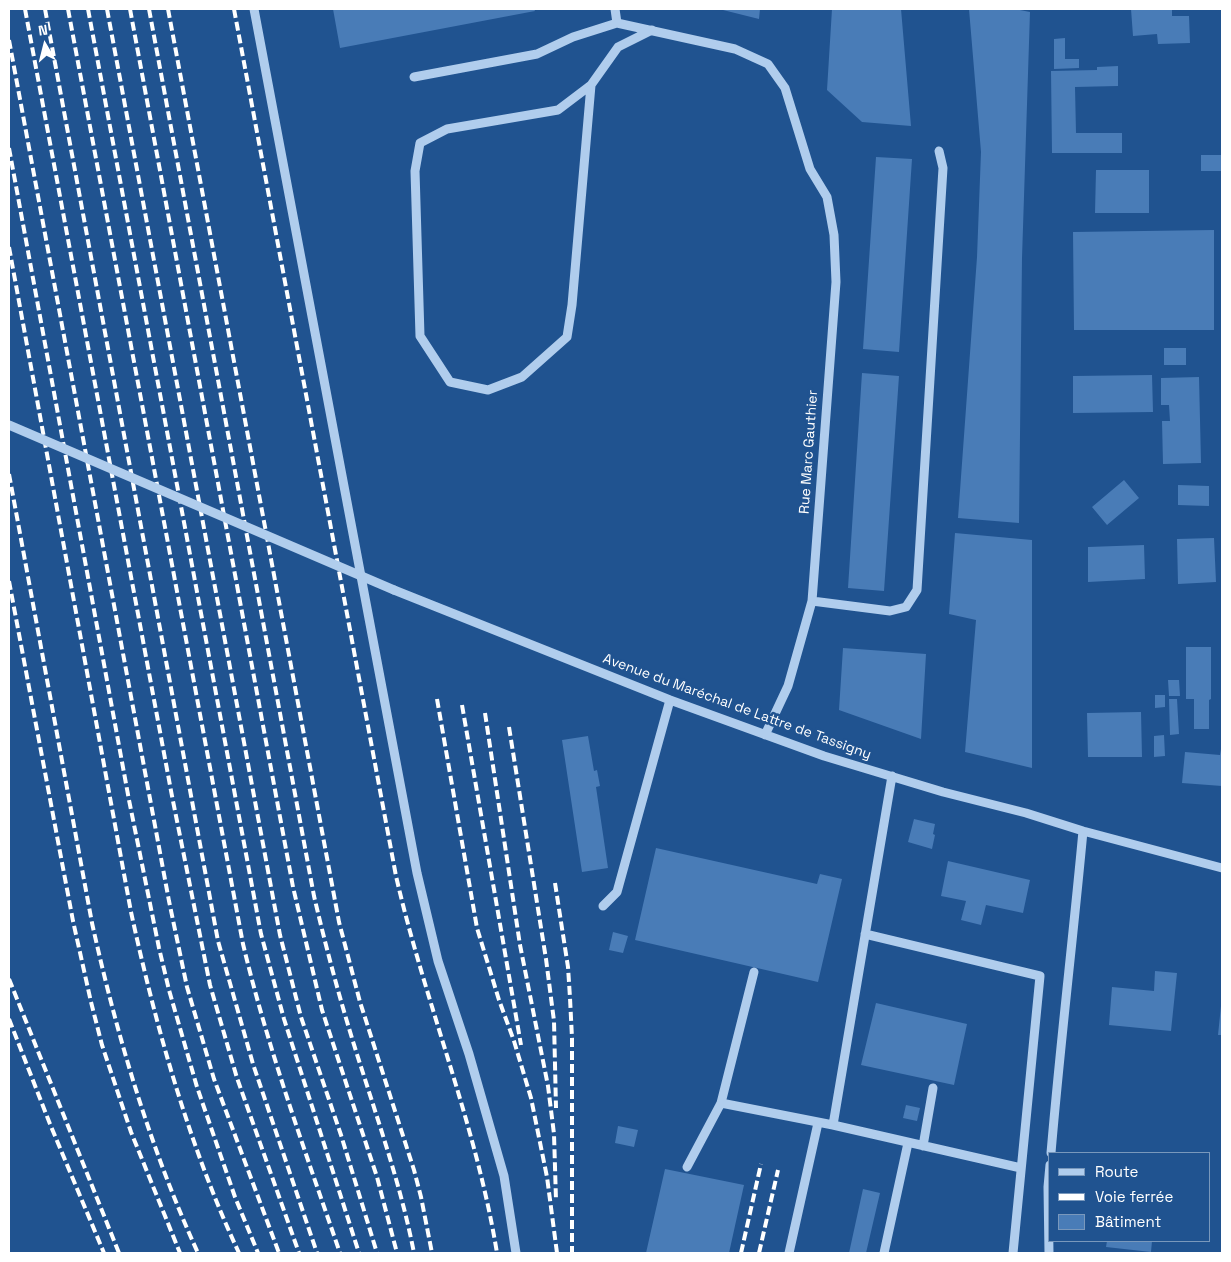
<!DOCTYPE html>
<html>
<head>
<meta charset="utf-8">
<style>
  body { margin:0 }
  #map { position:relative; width:1231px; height:1262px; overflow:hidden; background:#205390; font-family:"Space Grotesk",sans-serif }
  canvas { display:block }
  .frame { position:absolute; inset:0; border:10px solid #fff; pointer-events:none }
  .legend { position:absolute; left:1048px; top:1152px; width:162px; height:90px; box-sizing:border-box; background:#205390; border:1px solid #7998bc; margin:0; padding:6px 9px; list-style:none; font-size:15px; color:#fff }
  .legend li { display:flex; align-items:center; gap:10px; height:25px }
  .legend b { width:25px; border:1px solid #7998bc }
  .north { position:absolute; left:20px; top:20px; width:50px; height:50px; -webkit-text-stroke:4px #205390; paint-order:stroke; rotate:352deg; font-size:14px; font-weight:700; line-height:20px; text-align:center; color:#fff }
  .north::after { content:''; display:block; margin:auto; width:18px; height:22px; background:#fff; clip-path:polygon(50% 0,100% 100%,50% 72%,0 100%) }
</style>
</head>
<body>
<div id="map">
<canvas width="1231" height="1262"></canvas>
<div class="frame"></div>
<ul class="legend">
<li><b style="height:6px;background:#b0cded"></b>Route</li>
<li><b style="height:6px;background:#fff"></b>Voie ferrée</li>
<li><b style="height:14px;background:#497cb7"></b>Bâtiment</li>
</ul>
<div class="north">N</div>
</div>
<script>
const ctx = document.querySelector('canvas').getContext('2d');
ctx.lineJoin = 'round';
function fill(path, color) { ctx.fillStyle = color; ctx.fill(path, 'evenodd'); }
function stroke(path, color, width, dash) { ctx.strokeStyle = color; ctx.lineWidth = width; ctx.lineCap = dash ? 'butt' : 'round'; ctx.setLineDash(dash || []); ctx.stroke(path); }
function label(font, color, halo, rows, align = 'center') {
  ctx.font = font + ' "Space Grotesk",sans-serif'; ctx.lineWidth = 5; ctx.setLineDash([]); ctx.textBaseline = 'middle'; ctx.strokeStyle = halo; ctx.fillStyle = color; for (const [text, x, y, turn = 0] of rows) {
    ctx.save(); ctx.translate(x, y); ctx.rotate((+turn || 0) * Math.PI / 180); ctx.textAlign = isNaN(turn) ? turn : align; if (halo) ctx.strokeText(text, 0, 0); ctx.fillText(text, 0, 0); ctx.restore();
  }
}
fill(new Path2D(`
  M333,9H534L535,11L340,48Z
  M719,9H760L759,19Z
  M832,9H901L911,126L862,122L827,90Z
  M969,9H1015L1030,12L1022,258L1019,523L958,518L977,257L981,152Z
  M1131,9H1172V16H1189L1190,43L1158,44L1157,34L1133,36Z
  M1065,38V59H1079V68L1054,69V39Z
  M1118,66V86L1075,87L1076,133H1122V153H1052L1051,71L1097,70V67Z
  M1201,155H1222V171H1201Z
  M876,157L912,159L899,352L863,349Z
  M1096,170H1149V213H1095Z
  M1214,230V330H1074L1073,232Z
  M1164,348H1186V365H1164Z
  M862,373L899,376L884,591L848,588Z
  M1152,375L1153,412L1073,413V376Z
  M1199,377L1201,463L1163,464L1162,421H1170L1169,405H1161V378Z
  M1124,480L1139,498L1107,525L1092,507Z
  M1178,485L1209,486V506L1178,505Z
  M955,533L1032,540V768L965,752L976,620L949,614Z
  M1214,538L1216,582L1178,584L1177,539Z
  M1144,545L1145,579L1088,582V547Z
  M1186,647H1211V699L1209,700V729H1194V699H1186Z
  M843,648L926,654L921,739L839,710Z
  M1168,680H1179L1180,696H1169Z
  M1155,695H1165V707L1155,708Z
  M1169,699H1177L1179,734L1170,735Z
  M1141,712L1142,757H1088L1087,713Z
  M1164,735L1165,756L1154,757V736Z
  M588,736L594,771L597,770L600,786L596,787L608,868L582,872L562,740Z
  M1221,749H1222V786L1182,783L1185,752L1220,755Z
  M914,819L935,824L933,834L935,835L932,849L908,842Z
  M656,848L817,884L820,874L842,879L818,982L635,940Z
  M948,861L1030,880L1023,913L986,905L981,925L961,920L966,901L941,896Z
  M613,932L628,936L623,953L609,950Z
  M1155,971L1177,973L1171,1031L1109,1025L1112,987L1154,991Z
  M876,1003L967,1024L954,1085L861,1065Z
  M1221,1006H1222V1035H1218Z
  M906,1105L920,1108L917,1121L903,1118Z
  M618,1126L638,1130L634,1147L615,1143Z
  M665,1169L744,1185L729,1253H646Z
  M863,1189L880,1193L866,1253H849Z
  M1107,1241H1152L1151,1252L1106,1247Z`), '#497cb7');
stroke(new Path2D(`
  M254,9L417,873L438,961L469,1054L504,1176L516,1253
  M615,9L617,23
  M414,77L537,54L573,37L617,23L735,49L768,64L785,88L810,169L827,197L834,235L836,282L812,601L788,686L765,735
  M591,85L572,305L567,337L522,377L488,390L450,382L420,336L415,171L420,143L447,129L558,110L591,85L618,47L652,30
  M394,590L670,700L824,756L943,792L1026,813L1083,831L1222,868
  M812,601L890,611L906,607L917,590L943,168L939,151
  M603,906L617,892L670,700
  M865,934L1040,976L1013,1253
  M721,1103L754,972
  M833,1125L1021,1168
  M923,1146L933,1088
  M1051,1153C1060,1046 1073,939 1083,831
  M687,1167L721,1103L833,1125L892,776
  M789,1253L818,1123
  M884,1253L908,1143
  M1049,1253L1048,1187L1050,1165`), '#b0cded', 9);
stroke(new Path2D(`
  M25,9L172,796L210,985L237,1078L299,1253
  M45,9L218,941L253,1064L317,1253
  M68,9L243,944C268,1049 305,1151 340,1253
  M88,9L261,934L284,1019L359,1253
  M107,9L280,935L301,1017L341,1135L377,1253
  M130,9L293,887L322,1010L377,1177L397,1253
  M149,9L314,896C328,956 344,1015 363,1073C382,1133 402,1191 414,1253
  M168,9L339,922L360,1002L414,1170L421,1197L432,1253
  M234,9L396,876C425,1003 476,1124 497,1253
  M9,40L169,901L187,987L214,1079L279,1253
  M9,148L129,800L159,948L169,990L197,1087L235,1197L258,1253
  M9,247L131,912C156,1027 189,1146 239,1253
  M9,474L92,923C117,1036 150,1148 198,1253
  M9,581L73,921L91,1002L102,1045L131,1132L180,1253
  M437,699L477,928L499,1000L514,1041L531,1098L547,1177L557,1253
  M462,705L521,1045
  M485,713L520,945L548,1086L554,1134L556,1200
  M509,727L546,959L554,1021L556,1108
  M555,883L568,967L570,998L572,1038V1253
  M9,979L119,1253
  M9,1019L50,1124L104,1253
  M741,1253L761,1164
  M759,1253L778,1170`), '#fff', 4, [9, 4]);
stroke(new Path2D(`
  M9,425L394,590`), '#b0cded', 9);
label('14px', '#fff', '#205390', [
  ["Rue Marc Gauthier",809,452,-86],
  ["Avenue du Maréchal de Lattre de Tassigny",737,707,20]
]);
</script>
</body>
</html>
